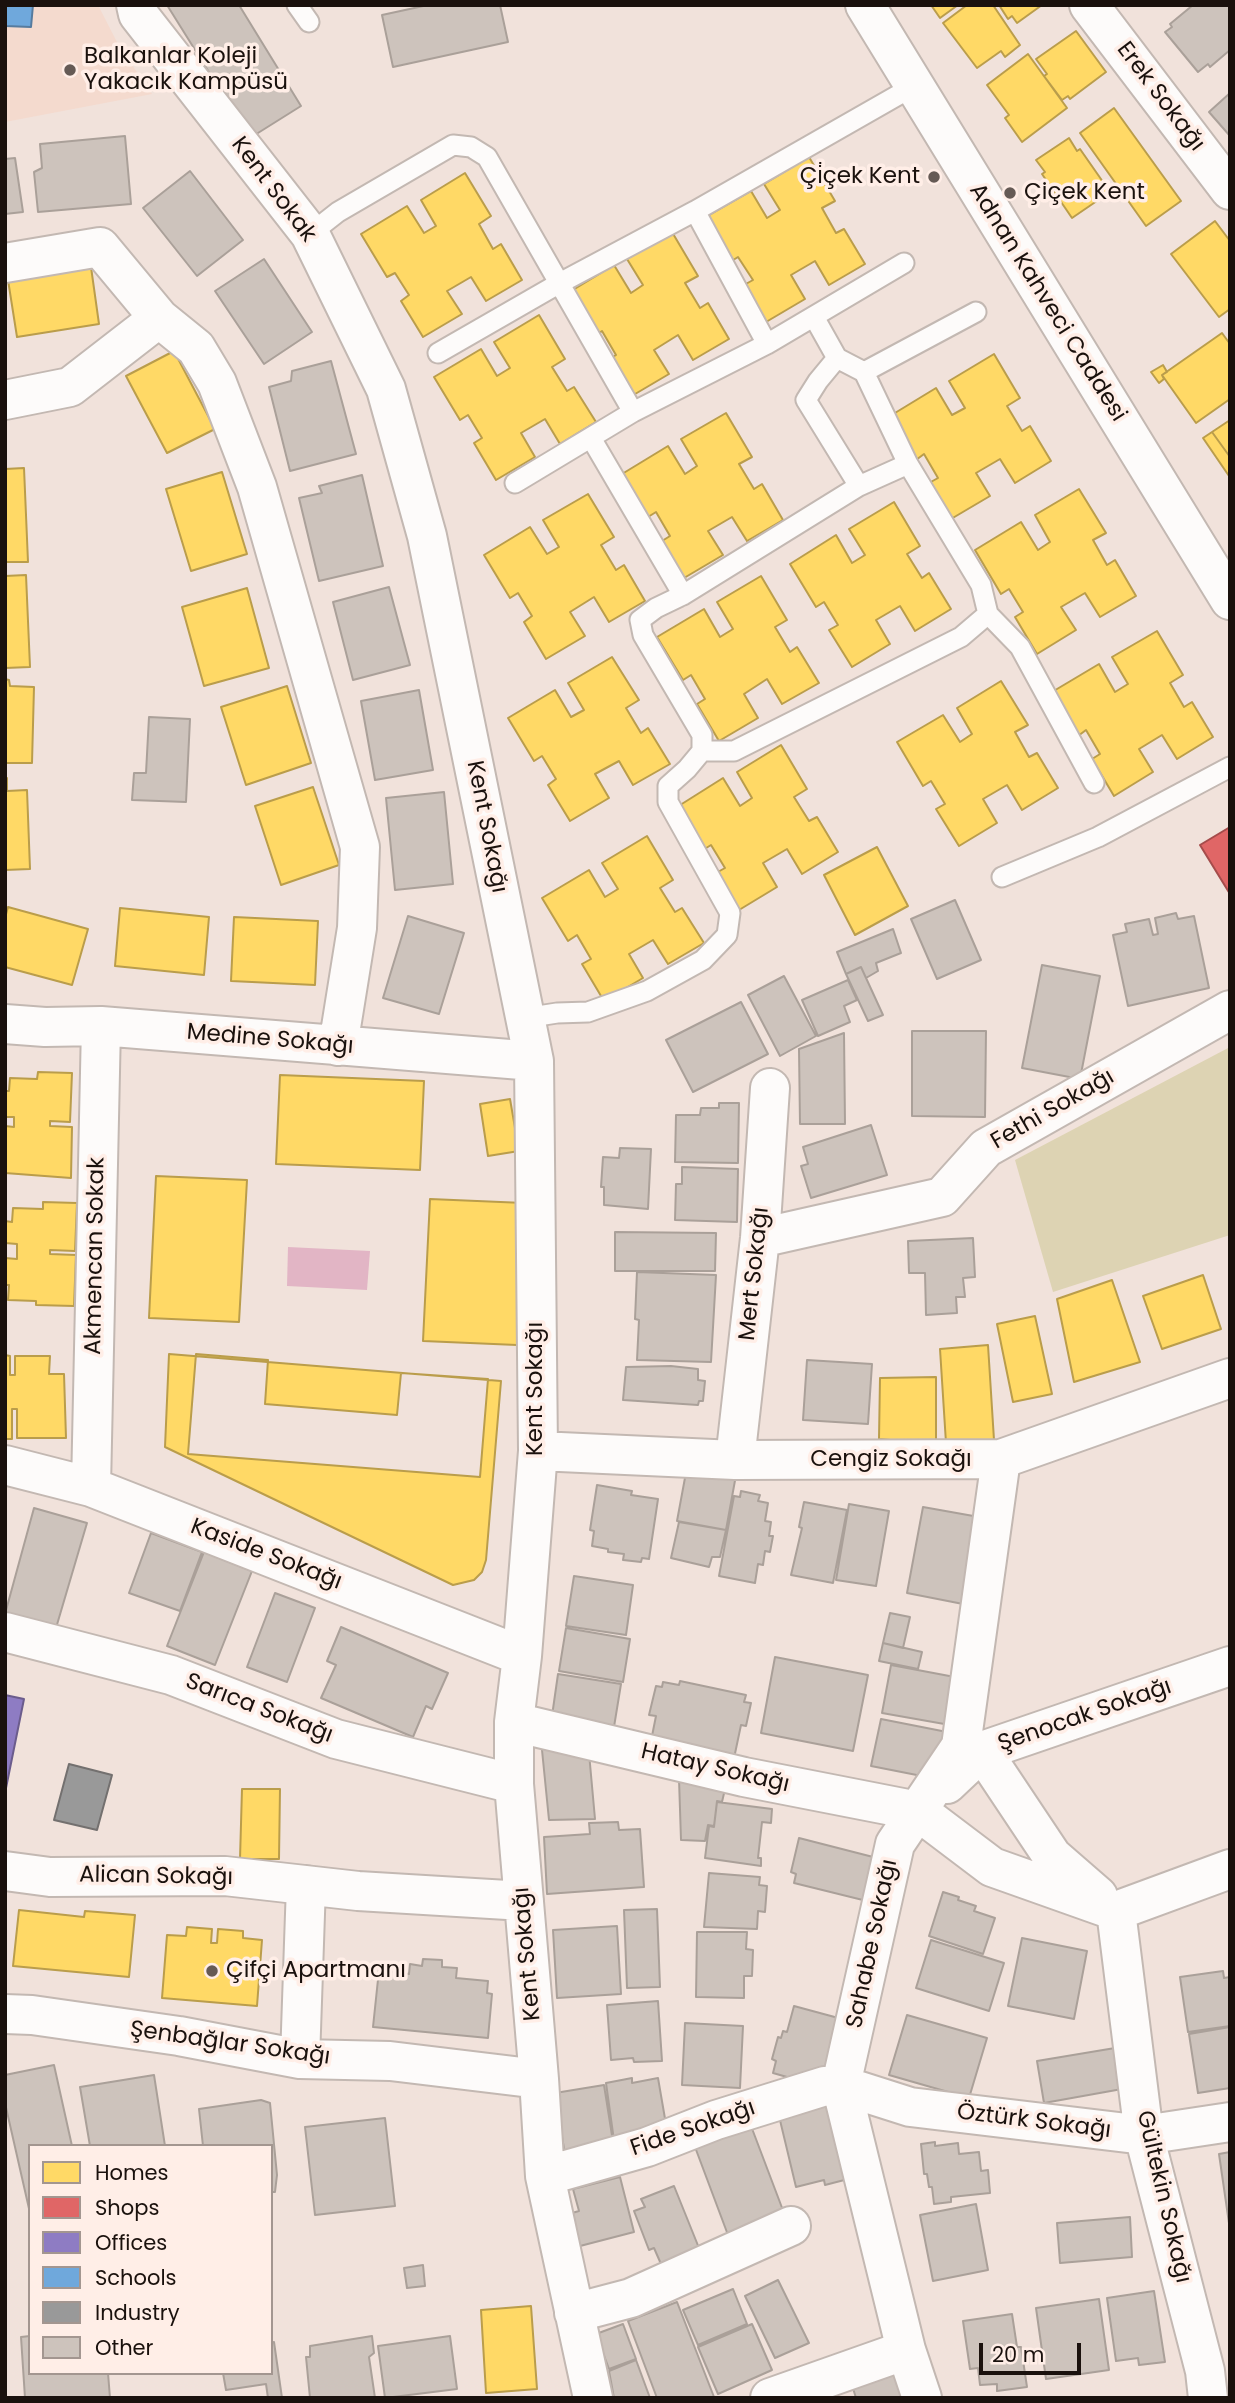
<!DOCTYPE html>
<html>
<head>
<meta charset="utf-8">
<style>
  body { margin:0 }
  #map { position:relative; width:1235px; height:2403px; overflow:hidden; background:#f1e2db; font-family:Poppins,sans-serif }
  canvas { display:block }
  .frame { position:absolute; inset:0; border:7px solid #1a110d; pointer-events:none }
  .legend { position:absolute; left:28px; top:2144px; width:245px; height:231px; box-sizing:border-box; background:#ffeee7; border:2px solid #a39690; margin:0; padding:9px 12px; list-style:none; font-size:21px; color:#1a110d }
  .legend li { display:flex; align-items:center; gap:14px; height:35px }
  .legend b { width:35px; border:2px solid #a39690 }
  .scale { position:absolute; left:979px; top:2343px; width:102px; height:32px; box-sizing:border-box; border:4px solid #1a110d; border-top:0; padding-left:9px; font-size:21px; line-height:24px; white-space:nowrap; color:#1a110d; -webkit-text-stroke:5px #ffeee7; paint-order:stroke }
</style>
</head>
<body>
<div id="map">
<canvas width="1235" height="2403"></canvas>
<div class="frame"></div>
<ul class="legend">
<li><b style="height:19px;background:#ffd966"></b>Homes</li>
<li><b style="height:19px;background:#e06666"></b>Shops</li>
<li><b style="height:19px;background:#8e7cc3"></b>Offices</li>
<li><b style="height:19px;background:#6fa8dc"></b>Schools</li>
<li><b style="height:19px;background:#999"></b>Industry</li>
<li><b style="height:19px;background:#cdc3bc"></b>Other</li>
</ul>
<div class="scale">20 m</div>
</div>
<script>
const ctx = document.querySelector('canvas').getContext('2d');
ctx.lineJoin = 'round';
function fill(path, color) { ctx.fillStyle = color; ctx.fill(path, 'evenodd'); }
function stroke(path, color, width, dash) { ctx.strokeStyle = color; ctx.lineWidth = width; ctx.lineCap = dash ? 'butt' : 'round'; ctx.setLineDash(dash || []); ctx.stroke(path); }
function label(font, color, halo, rows, align = 'center') {
  ctx.font = font + ' Poppins,sans-serif'; ctx.lineWidth = 7; ctx.setLineDash([]); ctx.textBaseline = 'middle'; ctx.strokeStyle = halo; ctx.fillStyle = color; for (const [text, x, y, turn = 0] of rows) {
    ctx.save(); ctx.translate(x, y); ctx.rotate((+turn || 0) * Math.PI / 180); ctx.textAlign = isNaN(turn) ? turn : align; if (halo) ctx.strokeText(text, 0, 0); ctx.fillText(text, 0, 0); ctx.restore();
  }
}
fill(new Path2D(`
  M5,5H98L119,46L152,94L5,122Z`), '#f4dace');
fill(new Path2D(`
  M1230,1047V1235L1053,1292L1015,1160Z`), '#ddd3b3');
fill(new Path2D(`
  M288,1247L370,1251L367,1290L287,1286Z`), '#e2b5c5');
const homes = new Path2D(`
  M931,5H958L940,18Z
  M967,5H993L1020,45L1005,57L1001,51L977,68L943,23Z
  M999,5H1042L1017,23L1012,16L1008,19Z
  M1076,31L1106,72L1070,99L1068,96L1062,100L1044,76L1047,74L1036,59Z
  M1028,54L1067,108L1022,142L1005,118L1009,115L987,85Z
  M1114,108L1181,201L1146,226L1080,133Z
  M1069,138L1077,151L1080,149L1110,192L1072,218L1042,174L1045,172L1036,160Z
  M809,157L835,201L822,208L836,233L844,229L865,264L829,285L815,261L791,275L805,299L766,322L744,285L753,280L738,257L730,262L704,218L751,191L767,218L780,210L764,184Z
  M465,173L491,216L479,224L493,249L501,244L522,280L486,301L471,277L447,291L462,314L423,337L401,301L409,295L395,273L387,277L361,234L407,206L424,233L436,226L421,200Z
  M1215,221L1230,241V309L1219,317L1171,254Z
  M672,232L698,276L685,283L700,308L708,303L729,339L693,360L678,335L654,350L669,374L630,397L608,360L616,355L602,331L594,337L568,293L614,265L631,293L643,285L627,259Z
  M91,267L99,324L17,337L8,280Z
  M539,315L565,359L552,367L567,391L574,387L596,422L560,444L545,419L521,433L535,457L496,480L474,443L482,438L468,415L460,420L434,377L481,349L497,376L510,368L494,342Z
  M1222,333L1230,344V399L1196,423L1162,375Z
  M174,351L215,429L167,453L126,376Z
  M994,354L1020,398L1007,406L1022,431L1030,426L1051,461L1015,483L1000,459L976,473L990,496L951,519L929,483L938,478L924,454L916,460L890,416L936,388L952,415L965,408L949,381Z
  M1163,365L1167,372L1162,375L1164,379L1159,383L1151,372Z
  M726,413L752,457L739,464L754,489L762,484L783,520L747,541L732,517L708,531L723,555L684,578L662,541L670,536L656,512L648,517L622,474L668,446L685,474L697,466L681,439Z
  M1230,420V457L1212,432Z
  M1212,432L1230,457L1229,476L1203,438Z
  M24,468L28,562H5V469Z
  M222,472L247,554L191,571L166,489Z
  M1079,489L1106,533L1093,540L1107,565L1115,560L1136,596L1100,617L1085,593L1061,607L1076,630L1037,654L1015,617L1023,612L1009,589L1001,594L975,550L1021,522L1038,550L1050,542L1035,515Z
  M588,494L614,537L601,545L616,570L624,565L645,601L609,622L594,597L570,612L585,636L546,659L524,622L532,616L518,593L510,598L484,555L530,527L547,554L559,547L543,520Z
  M894,502L920,546L907,554L922,578L929,573L951,609L915,631L900,606L876,620L890,644L852,667L829,630L838,625L824,602L816,607L790,564L836,535L852,563L865,555L849,529Z
  M26,575L30,667L5,668V576Z
  M761,576L787,620L775,627L790,652L797,647L819,683L782,704L767,679L744,694L758,718L719,741L697,704L705,699L691,675L683,680L657,637L704,609L720,637L733,629L717,602Z
  M247,588L269,668L204,686L182,607Z
  M1157,631L1183,675L1170,683L1184,707L1192,702L1213,737L1177,759L1162,735L1139,749L1153,772L1114,796L1092,759L1100,754L1086,730L1078,736L1052,692L1099,664L1115,692L1128,684L1112,657Z
  M612,657L639,700L626,708L641,733L648,728L670,764L633,785L619,761L595,774L609,798L570,821L548,785L556,779L542,756L534,761L508,718L555,690L571,717L584,710L568,683Z
  M5,679L9,680L10,686L34,687L32,763H5Z
  M1001,681L1028,725L1015,732L1029,757L1037,753L1058,788L1022,810L1007,785L983,799L997,823L959,846L936,809L945,804L931,781L923,786L897,742L943,715L960,742L972,734L957,708Z
  M287,686L311,763L246,785L221,707Z
  M781,745L807,789L794,797L809,821L817,817L838,852L802,874L787,849L763,863L777,887L739,910L716,873L725,868L711,845L703,850L677,807L723,778L740,806L752,798L737,772Z
  M5,778H7V791L27,790L30,869L5,870Z
  M313,787L339,865L281,885L255,806Z
  M647,836L673,880L660,888L675,912L682,908L704,943L668,964L653,940L629,954L643,978L604,1001L582,964L591,959L577,935L568,941L542,898L589,870L605,897L618,889L602,863Z
  M877,847L908,906L855,935L824,875Z
  M8,907L88,929L72,985L5,967V918Z
  M120,908L209,917L204,975L115,966Z
  M234,917L318,921L315,985L231,981Z
  M38,1072L72,1073L70,1122L50,1121V1126L72,1127L71,1178L5,1173V1126L14,1127V1117H5V1091H9L10,1078L37,1079Z
  M280,1075L424,1081L420,1170L276,1164Z
  M510,1099L519,1151L488,1156L480,1104Z
  M156,1176L247,1180L239,1322L149,1318Z
  M430,1199L524,1203L517,1345L423,1341Z
  M43,1202L77,1203L75,1251L50,1250V1254L76,1255L74,1306L36,1305V1301L8,1300L9,1285H5V1258L17,1259V1244L5,1243V1221L12,1222L13,1208L43,1209Z
  M1203,1275L1221,1329L1162,1349L1143,1296Z
  M1112,1280L1140,1362L1074,1382L1057,1299Z
  M1035,1316L1052,1394L1013,1402L997,1324Z
  M988,1345L994,1440L946,1443L940,1349Z
  M169,1354L501,1381L486,1560L482,1572L474,1580L453,1585L165,1447Z
  M196,1354L268,1360L265,1404L397,1415L401,1373L488,1379L480,1477L188,1454Z
  M5,1355L10,1356V1375H15V1356H50L49,1374H64L66,1438H17V1409H12V1439H5Z
  M936,1377V1444L879,1439L880,1378Z
  M242,1789H280L279,1859H240Z
  M19,1910L84,1917L85,1911L135,1915L129,1977L13,1966Z
  M187,1927L212,1929L211,1943H217L218,1929L243,1931V1938L262,1940L257,2006L162,1998L167,1935L186,1936Z
  M531,2306L537,2389L486,2393L481,2310Z`);
fill(homes, '#ffd966');
stroke(homes, '#ba9d4b', 2);
const shops = new Path2D(`
  M1230,827V894L1200,845Z`);
fill(shops, '#e06666');
stroke(shops, '#a54c4b', 2);
const offices = new Path2D(`
  M5,1695L24,1699L5,1793Z`);
fill(offices, '#8e7cc3');
stroke(offices, '#6b5c8c', 2);
const schools = new Path2D(`
  M5,5H33L31,27L5,26Z`);
fill(schools, '#6fa8dc');
stroke(schools, '#567b9e', 2);
const industry = new Path2D(`
  M69,1764L112,1775L97,1830L54,1820Z`);
fill(industry, '#999');
stroke(industry, '#73706f', 2);
const building = new Path2D(`
  M167,5H239L301,106L250,138Z
  M428,5H500L508,42L393,67L382,15Z
  M1193,5H1230V50L1210,67L1208,64L1198,72L1165,32L1172,27L1170,24Z
  M1230,93V136L1209,112Z
  M125,136L131,204L38,212L34,172L42,168L40,144Z
  M15,158L23,212L5,214V159Z
  M190,171L243,240L197,276L143,208Z
  M264,259L312,332L264,364L215,291Z
  M331,361L356,454L290,471L269,387L291,381L292,371Z
  M362,475L383,566L319,581L299,498L322,493L319,486Z
  M389,587L410,665L353,680L333,602Z
  M419,690L433,770L375,780L361,701Z
  M149,717L190,719L186,802L132,800L134,773H146Z
  M444,792L453,884L395,890L386,798Z
  M955,900L981,960L937,979L911,919Z
  M1176,913L1178,919L1194,916L1209,988L1128,1006L1113,935L1127,932L1125,924L1149,919L1153,935L1158,934L1155,918Z
  M408,916L464,933L439,1014L383,998Z
  M893,929L901,953L876,963L878,971L866,978L861,967L846,974L837,952Z
  M1042,965L1100,976L1080,1079L1022,1068Z
  M861,967L883,1015L868,1021L846,974Z
  M784,976L816,1036L780,1056L748,995Z
  M848,980L857,1000L844,1006L850,1022L818,1036L802,1000Z
  M741,1002L768,1054L693,1092L666,1040Z
  M912,1031H986L985,1117L912,1116Z
  M844,1033L845,1124H800L799,1049Z
  M719,1103H739L738,1163L675,1162L676,1115H700L701,1108H719Z
  M871,1125L887,1175L811,1198L801,1166L808,1164L803,1147Z
  M620,1148L651,1149L648,1209L604,1205V1187H601L603,1157L619,1158Z
  M682,1167L738,1169L737,1222L675,1220L676,1184H682Z
  M615,1232L716,1233L715,1271H615Z
  M973,1238L975,1277L963,1278L965,1297H956L957,1313L926,1315L925,1273H909L908,1241Z
  M637,1272L716,1275L711,1362L637,1360L639,1320L635,1319Z
  M807,1360L872,1364L868,1424L803,1420Z
  M671,1366L698,1369V1380L705,1381L703,1401H699L698,1405L623,1400L626,1367Z
  M687,1467L736,1475L726,1530L677,1521Z
  M597,1485L632,1491L631,1495L658,1499L649,1559L642,1558L641,1562L623,1560L624,1554L608,1552V1549L592,1546L594,1531L590,1530Z
  M741,1491L760,1495L758,1501L768,1503L765,1521L771,1522L769,1536H773L770,1552L765,1551L763,1565L758,1564L755,1583L719,1576L734,1496L740,1497Z
  M804,1502L847,1510L833,1583L791,1575L802,1528L799,1527Z
  M849,1504L889,1511L876,1586L836,1580Z
  M923,1507L979,1517L963,1604L907,1593Z
  M34,1508L87,1523L56,1628L5,1614Z
  M679,1522L726,1530L720,1557H712L709,1567L671,1558Z
  M151,1533L202,1552L180,1611L129,1593Z
  M204,1552L252,1571L215,1665L167,1646Z
  M574,1576L633,1585L626,1635L566,1626Z
  M275,1593L315,1608L287,1682L247,1667Z
  M890,1613L910,1617L903,1648L883,1643Z
  M341,1627L448,1673L432,1709L426,1706L413,1737L321,1698L336,1665L327,1661Z
  M566,1628L630,1639L623,1682L559,1671Z
  M883,1643L922,1652L918,1669L879,1661Z
  M775,1657L868,1675L853,1751L761,1733Z
  M891,1665L960,1678L950,1725L882,1713Z
  M558,1674L621,1684L613,1733L551,1723Z
  M680,1681L746,1695L744,1702L751,1703L746,1726L741,1725L733,1763L650,1746L656,1716L649,1715L656,1686L662,1687L663,1682L679,1685Z
  M881,1719L947,1732L937,1779L871,1766Z
  M541,1740L589,1753L595,1819L549,1820Z
  M679,1779L725,1789L722,1802L717,1801L714,1826L708,1825L705,1841L681,1840Z
  M717,1802L772,1809L771,1823L762,1822L758,1858H761V1866L705,1858L709,1826L714,1827Z
  M618,1822L619,1830L640,1829L644,1887L547,1894L544,1837L590,1834L589,1823Z
  M799,1838L877,1858L879,1904L794,1883L796,1874L791,1872Z
  M709,1873L760,1877L759,1885L767,1886L765,1912L758,1911L757,1929L704,1927Z
  M943,1892L959,1897L958,1900L976,1906L974,1911L995,1918L983,1954L929,1936Z
  M657,1909L660,1987L627,1988L624,1910Z
  M617,1926L621,1994L557,1998L553,1930Z
  M697,1932H747L746,1949L753,1950L752,1976H744V1998L696,1997Z
  M1022,1938L1087,1951L1074,2019L1008,2006Z
  M931,1940L1004,1963L989,2011L916,1988Z
  M423,1959L442,1960V1967L457,1968L456,1978L488,1981L487,1993L492,1994L488,2038L373,2027L379,1970L409,1974L410,1964L422,1966Z
  M1223,1971L1224,1978L1230,1977V2026L1188,2032L1180,1977Z
  M658,2001L662,2061L634,2062L633,2058L611,2060L607,2005Z
  M794,2006L842,2019L825,2080L801,2081L773,2073L776,2061L772,2059L778,2037L781,2038L783,2031L787,2032Z
  M907,2015L987,2038L969,2098L889,2075Z
  M685,2023L743,2026L740,2088L682,2085Z
  M1230,2027V2088L1198,2093L1189,2034Z
  M1115,2048L1122,2089L1044,2103L1037,2061Z
  M54,2065L72,2146H30V2213L5,2103V2075Z
  M154,2075L165,2146H90L80,2087Z
  M632,2078V2083L658,2078L668,2136L615,2148L606,2083Z
  M604,2085L614,2148L565,2155L555,2093Z
  M261,2100L270,2103L277,2175L275,2192H271V2146H203L199,2109Z
  M838,2102L856,2177L825,2185L824,2180L796,2187L779,2116Z
  M385,2118L395,2206L315,2215L305,2127Z
  M748,2118L784,2213L728,2235L692,2139Z
  M935,2142V2146L958,2143L959,2154L979,2152L981,2171L988,2170L990,2193L951,2197V2202L934,2204L932,2187H929L927,2174H924L921,2144Z
  M1230,2152V2230L1219,2154Z
  M620,2177L634,2232L580,2246L572,2213L579,2211L573,2189Z
  M674,2186L699,2248L661,2264L654,2248L649,2250L634,2211L645,2207L641,2199Z
  M976,2204L988,2270L933,2281L920,2215Z
  M1130,2217L1132,2257L1060,2263L1057,2223Z
  M423,2265L425,2286L407,2288L404,2268Z
  M778,2280L809,2343L775,2358L745,2296Z
  M733,2289L747,2324L698,2345L683,2310Z
  M1154,2291L1165,2362L1139,2365L1138,2358L1116,2361L1107,2298Z
  M1099,2299L1109,2370L1046,2379L1036,2308Z
  M677,2302L714,2397L711,2398H657L628,2321Z
  M1012,2314L1017,2347H1021L1027,2387L997,2391V2384L980,2385L978,2368L970,2369L963,2321Z
  M623,2324L636,2359L609,2369L596,2334Z
  M752,2324L772,2370L718,2394L698,2347Z
  M30,2336V2373H108L110,2398H25L21,2337Z
  M372,2336L374,2353L369,2357L375,2398H310L306,2357H310V2346Z
  M450,2336L457,2389L385,2398L378,2346Z
  M274,2342L282,2398H268L266,2384L226,2390L223,2373H271V2343Z
  M636,2360L650,2398H614L609,2371Z
  M905,2369L914,2398H856L852,2385Z`);
fill(building, '#cdc3bc');
stroke(building, '#aaa099', 2);
const service = new Path2D(`
  M297,5L309,22
  M695,211L767,344
  M310,234L338,212L453,145L471,147L487,157L633,412
  M814,317L837,358L818,381L806,400L859,486
  M438,353L558,284L695,211L914,86
  M837,358L864,372L976,312
  M864,372L908,464
  M591,438L683,595
  M515,483L633,412L767,344L904,263
  M988,614L1020,647L1094,783
  M1002,877L1098,837L1230,767
  M525,1018L557,1013L588,1012L647,991L703,960L727,935L730,913L668,802V786L687,769L702,751V735L643,635L640,620L656,608L683,595L859,486L908,464L981,585L988,614L961,637L734,751H702`);
const minor = new Path2D(`
  M136,5L138,14L310,234L386,389L427,536L534,1061L538,1451L522,1656L514,1722V1784L539,2079L545,2176L593,2398
  M1089,5L1230,190
  M5,263L100,247L159,318L196,348L217,383L257,487L360,847L357,928L338,1046
  M5,400L70,387L159,318
  M5,1024L45,1027L101,1026L534,1061
  M760,1238L942,1197L986,1148L1230,1010
  M538,1451L735,1460L1001,1459L1230,1378
  M735,1460L760,1238L770,1088
  M5,1465L91,1487L522,1656
  M91,1487L101,1026
  M5,1632L171,1675L336,1739L514,1784
  M514,1722L744,1777L918,1811L992,1867L1116,1911
  M982,1751L1052,1856L1098,1896
  M947,1784L982,1751L1230,1666
  M5,1871L50,1877L225,1876L358,1891L524,1901
  M1116,1911L1144,2135L1205,2371L1208,2398
  M1116,1911L1230,1869
  M5,2014L32,2015L179,2036L300,2059L390,2061L539,2079
  M300,2059L306,1885
  M545,2176L647,2147L716,2120L825,2086L841,2085L910,2107L1144,2135L1230,2122
  M574,2313L631,2298L791,2226
  M770,2398L906,2350
  M922,2398L906,2350L841,2085L895,1844L961,1746L1001,1459`);
const secondary = new Path2D(`
  M865,5L1230,600`);
stroke(service, '#c3b8b2', 23);
stroke(minor, '#c3b8b2', 42);
stroke(secondary, '#c3b8b2', 42);
stroke(service, '#fdfbfa', 19);
stroke(minor, '#fdfbfa', 38);
stroke(secondary, '#fdfbfa', 38);
for (const [x, y, r, color] of [
  [70,70,7,"#655a55"],
  [934,177,7,"#655a55"],
  [1010,193,7,"#655a55"],
  [212,1971,7,"#655a55"]
]) { const dot = new Path2D(); dot.arc(x, y, r, 0, 2 * Math.PI); ctx.fillStyle = color; ctx.fill(dot); stroke(dot, '#ffeee7', 2.5); }
label('23px', '#1a110d', '#ffeee7', [
  ["Balkanlar Koleji",84,57],
  ["Yakacık Kampüsü",84,83],
  ["Çi̇çek Kent",920,177,"right"],
  ["Çiçek Kent",1024,193],
  ["Çifçi Apartmanı",226,1971]
], 'left');
label('23px', '#1a110d', '#ffeee7', [
  ["Erek Sokağı",1160,97,53],
  ["Kent Sokak",273,190,53],
  ["Adnan Kahveci Caddesi",1047,303,58],
  ["Kent Sokağı",486,827,79],
  ["Medine Sokağı",270,1040,5],
  ["Fethi Sokağı",1053,1110,-30],
  ["Akmencan Sokak",96,1256,-89],
  ["Mert Sokağı",755,1274,-84],
  ["Kent Sokağı",536,1389,-90],
  ["Cengiz Sokağı",891,1460],
  ["Kaside Sokağı",266,1555,21],
  ["Sarıca Sokağı",259,1709,21],
  ["Şenocak Sokağı",1085,1716,-19],
  ["Hatay Sokağı",715,1769,13],
  ["Alican Sokağı",156,1877,1],
  ["Sahabe Sokağı",873,1944,-78],
  ["Kent Sokağı",528,1954,-95],
  ["Şenbağlar Sokağı",230,2044,8],
  ["Öztürk Sokağı",1034,2122,7],
  ["Fide Sokağı",693,2129,-19],
  ["Gültekin Sokağı",1163,2197,77]
]);
</script>
</body>
</html>
